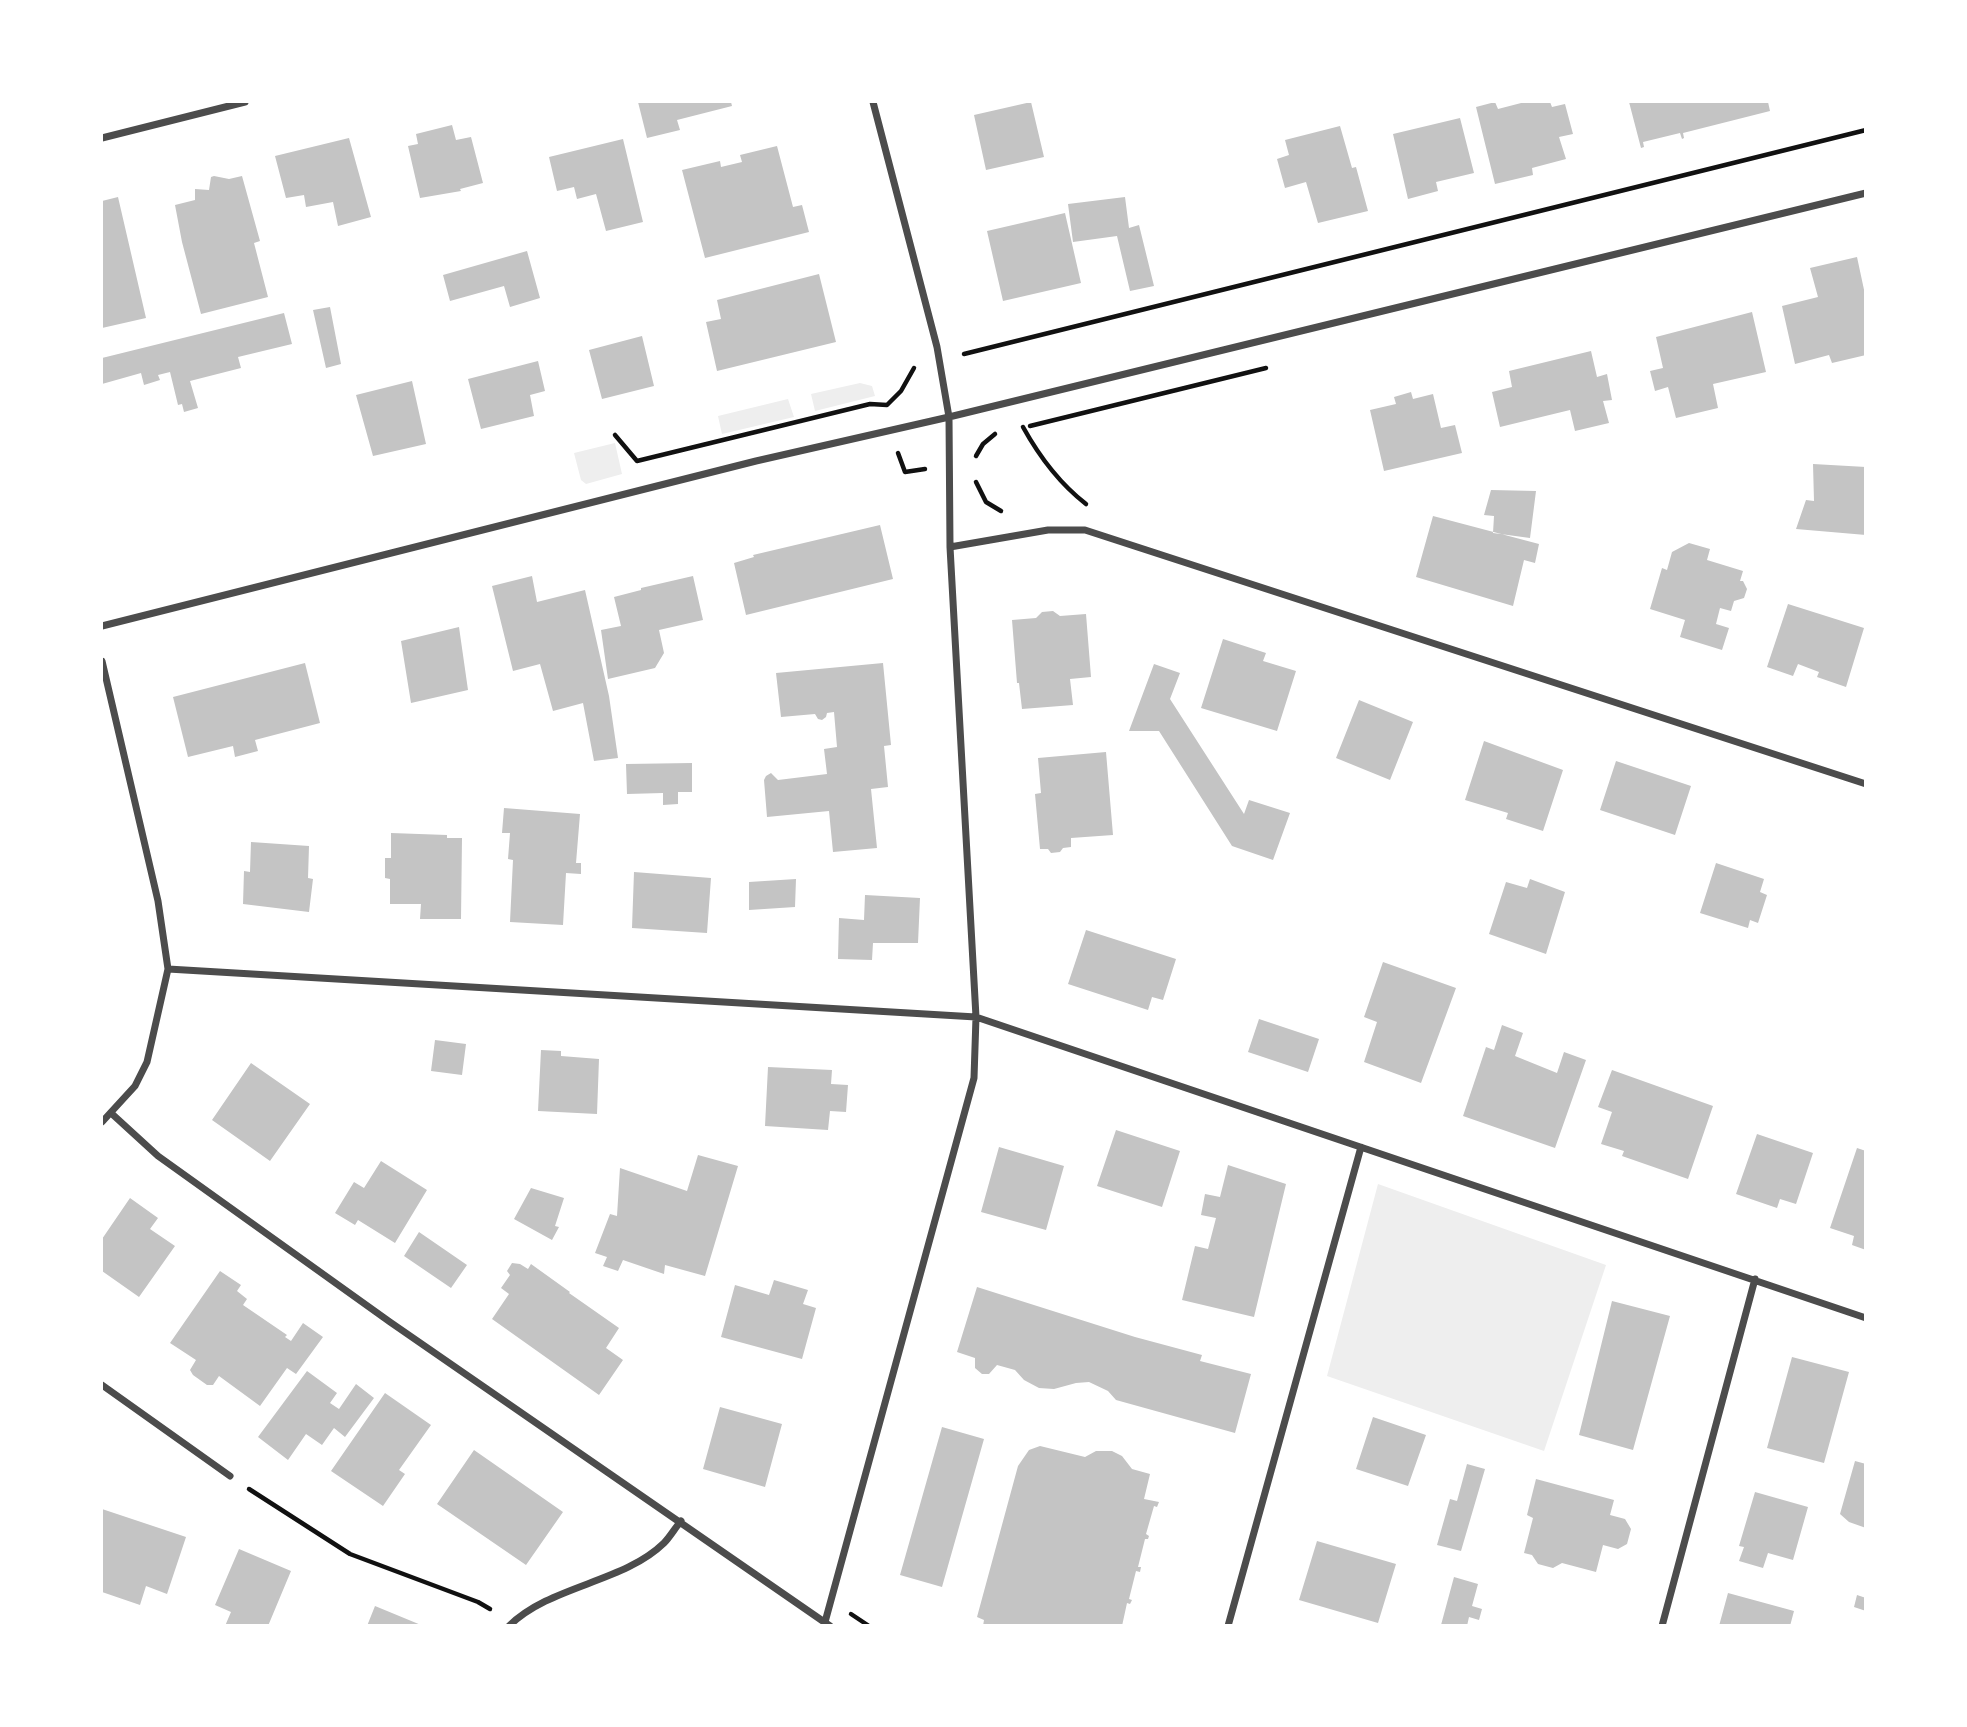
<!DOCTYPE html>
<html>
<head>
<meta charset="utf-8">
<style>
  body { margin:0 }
  #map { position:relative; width:1967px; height:1727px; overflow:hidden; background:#fff; font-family:Montserrat,sans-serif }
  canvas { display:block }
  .frame { position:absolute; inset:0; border:103px solid #fff; pointer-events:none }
</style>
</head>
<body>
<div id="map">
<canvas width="1967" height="1727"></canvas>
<div class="frame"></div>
</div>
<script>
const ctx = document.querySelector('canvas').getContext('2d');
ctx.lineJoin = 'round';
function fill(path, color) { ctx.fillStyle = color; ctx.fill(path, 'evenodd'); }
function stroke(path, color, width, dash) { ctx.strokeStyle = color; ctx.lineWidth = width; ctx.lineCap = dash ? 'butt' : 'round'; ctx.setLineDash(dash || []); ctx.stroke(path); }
fill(new Path2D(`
  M860,383L872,386L875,396L815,411L811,394Z
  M788,399L794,417L722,434L718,416Z
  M615,443L622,474L586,484L581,480L574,453Z
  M1378,1184L1606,1265L1544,1451L1327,1376Z`), '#eee');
fill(new Path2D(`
  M638,102H731L732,106L677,120L680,130L647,138Z
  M1031,102L1044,157L986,170L974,115Z
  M1495,102L1498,109L1525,102H1550L1552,107L1565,104L1573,134L1559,137L1566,159L1532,168L1533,175L1495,184L1476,107Z
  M1629,102H1768L1770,111L1683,133L1684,138L1682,139L1680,133L1643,142L1644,147L1641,148Z
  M1460,118L1474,173L1436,182L1438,191L1408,199L1393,134Z
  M452,125L456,140L471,137L483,183L460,189L461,191L420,198L408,146L418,144L416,134Z
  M1340,126L1352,168L1356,167L1368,211L1318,223L1306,182L1285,188L1277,159L1289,155L1285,140Z
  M349,138L371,217L338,226L333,202L306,207L304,195L286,198L275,156Z
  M623,139L643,222L606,231L596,194L577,199L574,187L557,191L549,157Z
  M777,146L793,207L802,205L809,232L705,258L682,170L720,161L721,167L742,162L740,155Z
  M214,176L229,179L242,176L260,241L254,243L268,297L201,314L182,242L175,205L195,200V189L209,190L211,177Z
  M118,197L146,318L102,328V201Z
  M1125,197L1129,228L1139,225L1154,286L1130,291L1117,236L1073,242L1068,204Z
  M1065,213L1081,283L1003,301L987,231Z
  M527,251L540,298L510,307L504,286L450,301L443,275Z
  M1857,257L1866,299V355L1832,363L1829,355L1795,364L1782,306L1818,297L1810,268Z
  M819,274L836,342L717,371L706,322L721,319L717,300Z
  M330,307L341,364L326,368L313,310Z
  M1752,312L1766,372L1713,384L1718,408L1676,418L1668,387L1655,391L1650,371L1663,368L1656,337Z
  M284,313L292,344L238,357L241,368L190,381L198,408L184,412L182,404L178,405L170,372L158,375L160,380L144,385L141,373L102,384V358Z
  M642,336L654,386L602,399L589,350Z
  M1591,351L1597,377L1607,374L1612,400L1603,401L1609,423L1575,431L1570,410L1500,427L1492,392L1512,387L1509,371Z
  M538,361L545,391L530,395L534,416L481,429L468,379Z
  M412,381L426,444L373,456L356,395Z
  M1411,392L1413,399L1433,394L1441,428L1455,425L1462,453L1384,471L1370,410L1396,404L1394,397Z
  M1813,464L1866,467V535L1796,529L1806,500L1814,501Z
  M1491,490L1536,491L1530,538L1493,533L1494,516L1484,515Z
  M1433,516L1539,544L1535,563L1524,560L1513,606L1416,577Z
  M880,525L893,579L746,615L734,563L754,557L753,555Z
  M1689,543L1710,549L1707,560L1743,571L1740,581H1743L1747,589L1744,598L1734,601L1731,611L1720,608L1716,624L1729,628L1722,650L1680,637L1685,620L1650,609L1662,568L1667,570L1672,552Z
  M532,576L537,602L585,590L609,696L618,758L594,761L583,703L553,711L540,664L513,671L492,586Z
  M693,576L703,620L659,630L664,653L655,668L608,679L601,630L621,626L614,597L641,590V588Z
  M1788,604L1864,628L1846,687L1817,677L1819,672L1798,664L1793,676L1767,667Z
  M1053,611L1060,616L1086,614L1091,677L1070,679L1073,705L1022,709L1019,683H1017L1012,620L1036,618L1042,612Z
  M459,627L468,690L411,703L401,641Z
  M1223,639L1266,653L1263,661L1296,671L1277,731L1201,708Z
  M305,663L320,723L255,740L258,751L235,757L233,746L188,757L173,697Z
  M883,663L891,745L884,746L888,787L871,789L877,848L833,852L829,811L767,817L764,780L766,776L771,773L778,780L827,774L824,749L837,747L834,712L827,713L826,717L822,720L818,719L815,714L781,717L776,673Z
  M1154,664L1180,673L1170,699L1244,814L1249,800L1290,813L1273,860L1232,846L1159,731H1129Z
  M1359,700L1413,722L1390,780L1336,758Z
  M1484,741L1563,770L1543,831L1506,819L1508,813L1465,800Z
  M1106,752L1113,835L1071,838V847L1063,848L1060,852L1051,853L1048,849H1040L1035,794L1041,793L1038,758Z
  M1616,761L1691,786L1675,835L1600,810Z
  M692,763V792H678V804L663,805V793L627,794L626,764Z
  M504,808L580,814L576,863H581V874L566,873L563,925L510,922L513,860L508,859L510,833H502Z
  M391,833L447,835V838H462L461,919H420L421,904H390V879L385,878V858H391Z
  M251,842L309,846L308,878L313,879L309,912L243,904L244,871L250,872Z
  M1716,863L1764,879L1760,892L1767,895L1758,923L1750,920L1748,928L1700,913Z
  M634,872L711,878L707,933L632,928Z
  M796,879L795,907L749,910V882Z
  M1530,879L1565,892L1546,954L1489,934L1506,882L1527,888Z
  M865,895L920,898L918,943H873L872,960L838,959L839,918L864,920Z
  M1086,930L1176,959L1163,1000L1152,997L1148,1010L1068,984Z
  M1383,962L1456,988L1421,1083L1364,1062L1377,1022L1364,1017Z
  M1259,1019L1319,1039L1308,1072L1248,1052Z
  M1502,1025L1523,1033L1515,1056L1557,1073L1564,1052L1586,1060L1555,1148L1463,1116L1486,1047L1494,1050Z
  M435,1040L466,1044L462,1075L431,1071Z
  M541,1050L561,1051V1056L599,1059L597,1114L538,1111Z
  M251,1063L310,1104L270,1161L212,1120Z
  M768,1067L832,1070L831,1084L848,1085L846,1112L830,1111L828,1130L765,1126Z
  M1612,1070L1713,1106L1688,1179L1622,1156L1624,1151L1601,1144L1612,1112L1598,1107Z
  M1116,1130L1180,1151L1162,1207L1097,1186Z
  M1757,1134L1813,1153L1796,1204L1780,1199L1777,1208L1736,1194Z
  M999,1147L1064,1166L1046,1230L981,1212Z
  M1857,1148L1866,1151V1250L1852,1245L1854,1236L1830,1228Z
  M698,1155L738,1166L705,1276L665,1265L664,1274L623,1260L618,1271L603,1266L607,1257L595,1253L610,1214L617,1216L620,1168L687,1191Z
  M381,1161L427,1190L395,1243L358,1220L355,1225L335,1213L354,1182L364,1188Z
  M1228,1165L1286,1184L1254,1317L1182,1300L1195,1246L1208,1249L1216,1218L1201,1215L1205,1194L1220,1197Z
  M531,1188L564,1198L555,1226L559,1227L552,1240L514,1219Z
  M130,1198L158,1218L150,1229L175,1246L139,1297L102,1271V1239Z
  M419,1232L467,1265L451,1288L404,1256Z
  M512,1263L520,1264L528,1269L531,1264L570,1292L569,1293L619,1328L606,1348L623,1360L599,1395L492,1319L509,1294L501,1288L510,1275L507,1271Z
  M220,1271L241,1285L237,1291L247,1299L243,1305L287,1335L285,1337L291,1341L303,1323L323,1337L296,1374L287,1368L260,1406L219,1376L213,1385H207L193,1375L190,1370L196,1360L170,1343Z
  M774,1280L808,1290L803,1304L816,1308L802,1359L721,1337L735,1285L769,1295Z
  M977,1287L1135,1337L1202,1355L1200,1361L1251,1374L1235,1433L1116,1400L1108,1391L1089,1382L1076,1383L1054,1389L1039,1388L1024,1380L1015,1370L997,1365L989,1374H982L975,1368V1358L957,1352Z
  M1612,1301L1670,1316L1633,1450L1579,1435Z
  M1792,1357L1849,1372L1824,1463L1767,1448Z
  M307,1371L337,1393L330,1403L339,1409L356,1384L374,1398L345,1437L334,1428L322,1445L306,1434L288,1460L258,1437Z
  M385,1393L431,1425L399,1470L405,1474L383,1506L331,1471Z
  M720,1407L782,1424L765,1487L703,1469Z
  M1373,1417L1426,1435L1408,1486L1356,1469Z
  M942,1427L984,1439L942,1587L900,1575Z
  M1040,1446L1085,1457L1096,1451H1112L1122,1456L1132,1469L1150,1474L1144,1499L1159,1502L1157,1507L1154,1506L1146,1534L1149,1536L1148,1539H1145L1138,1567H1141L1140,1572L1136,1571L1129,1599L1132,1600L1130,1604L1127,1603L1122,1626H983L984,1620L977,1617L1018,1466L1029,1450Z
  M474,1450L563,1512L526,1565L437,1504Z
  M1855,1461L1866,1464V1528L1849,1522L1840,1514Z
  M1467,1464L1485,1469L1461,1551L1437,1545L1450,1499L1457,1501Z
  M1536,1479L1614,1500L1610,1515L1625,1519L1631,1529L1627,1544L1618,1549L1603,1545L1596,1572L1562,1563L1553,1568L1538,1564L1532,1555L1524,1553L1533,1518L1527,1515Z
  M1755,1492L1808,1507L1793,1560L1768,1553L1763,1568L1739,1561L1744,1547L1739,1546Z
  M102,1509L186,1537L167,1594L146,1586L140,1605L102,1592Z
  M1317,1541L1396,1564L1378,1623L1299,1600Z
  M239,1549L291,1571L268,1626H225L231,1612L215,1605Z
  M1454,1577L1478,1584L1472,1606L1482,1609L1479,1620L1469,1617L1467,1626L1441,1625Z
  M1728,1593L1794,1611L1790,1626H1719Z
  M1857,1595L1866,1598V1611L1854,1607Z
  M375,1606L421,1625V1626H367Z`), '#c4c4c4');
stroke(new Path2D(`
  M964,354L1866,130
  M1030,426L1266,368
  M1023,427C1039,456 1059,483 1086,504
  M615,435L637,461L870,404L887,405L901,391L914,368
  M898,453L905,472L925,469
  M976,456L983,444L995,434
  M976,482L986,502L1001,511
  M249,1489L350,1554L478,1602L490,1609
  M851,1614L869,1626`), '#111', 4.5);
stroke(new Path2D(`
  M102,138L245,102
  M950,547L1048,530H1085L1866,784
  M102,626L756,461L949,417L1866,193
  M102,661L158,901L168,969L147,1062L135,1086L102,1122
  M168,969L976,1017L1866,1318
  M111,1113L158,1156L390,1322L830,1626
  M102,1385L230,1476
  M825,1622L974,1078L976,1017L950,547L949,417L937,347L873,102
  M509,1626C551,1585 623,1583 664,1543C670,1537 675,1528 681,1521
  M1228,1626L1361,1147
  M1662,1626L1755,1279`), '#4c4c4c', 7);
</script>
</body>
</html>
